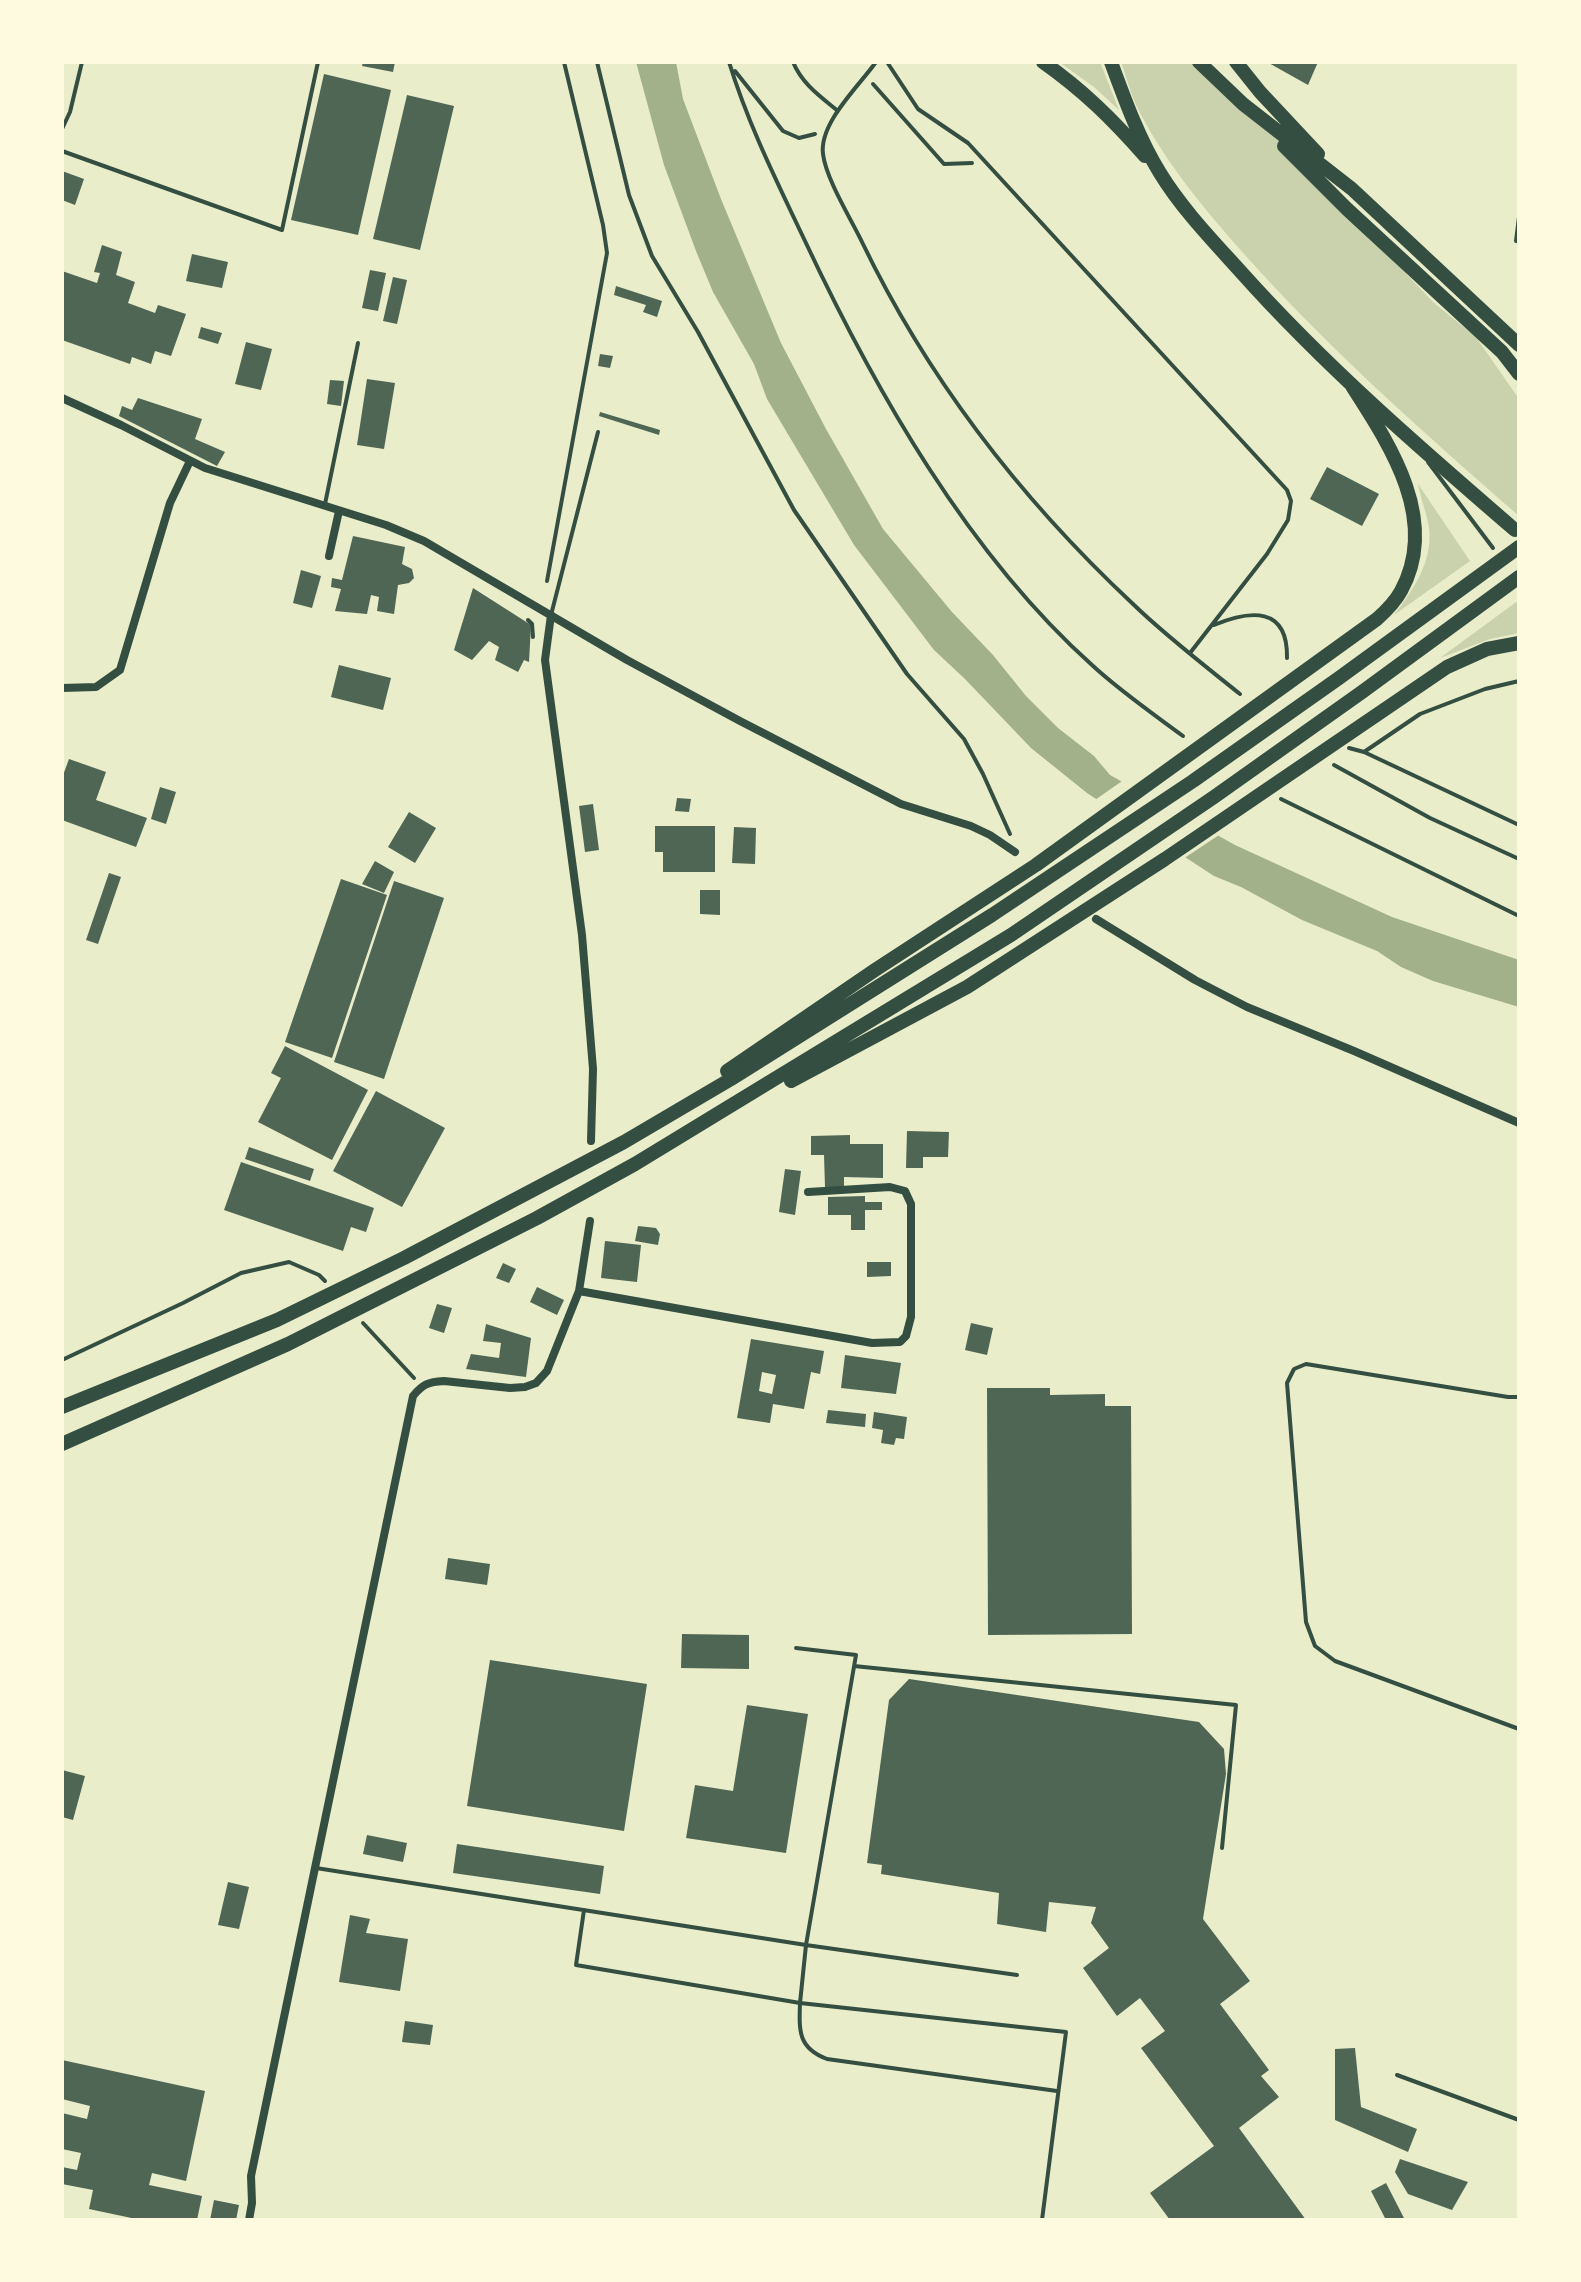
<!DOCTYPE html>
<html>
<head>
<meta charset="utf-8">
<style>
  body { margin:0 }
  #map { position:relative; width:1581px; height:2282px; overflow:hidden; background:#e9edc9; font-family:"Nunito Sans",sans-serif }
  canvas { display:block }
  .frame { position:absolute; inset:0; border:64px solid #fefae0; pointer-events:none }
</style>
</head>
<body>
<div id="map">
<canvas width="1581" height="2282"></canvas>
<div class="frame"></div>
</div>
<script>
const ctx = document.querySelector('canvas').getContext('2d');
ctx.lineJoin = 'round';
function fill(path, color) { ctx.fillStyle = color; ctx.fill(path, 'evenodd'); }
function stroke(path, color, width, dash) { ctx.strokeStyle = color; ctx.lineWidth = width; ctx.lineCap = dash ? 'butt' : 'round'; ctx.setLineDash(dash || []); ctx.stroke(path); }
fill(new Path2D(`
  M1059,62H1100L1119,110L1094,87Z
  M1121,62H1193L1274,135L1433,302L1476,337L1519,399V516C1424,433 1329,349 1245,255C1206,211 1168,166 1140,113C1132,98 1127,79 1121,62Z
  M1418,484L1470,561L1394,615C1413,590 1433,562 1429,528C1427,514 1421,499 1418,484Z
  M1519,600V633L1490,639L1440,658Z`), '#cad2ad');
fill(new Path2D(`
  M636,62H676L683,99L721,199L781,343L826,429L883,529L952,612L993,655L1026,696L1058,728L1094,756L1110,775L1235,845L1392,917L1519,960V1007L1433,981L1401,967L1377,951L1302,920L1241,887L1214,876L1087,793L1031,748L965,679L934,650L854,545L767,399L754,364L713,292L696,251L664,165Z`), '#a3b18a');
fill(new Path2D(`
  M1125,779L1222,833L1183,859L1092,802Z`), '#e9edc9');
fill(new Path2D(`
  M363,62H395L393,72L362,66Z
  M1267,62H1318L1308,85Z
  M324,74L391,90L358,235L291,220Z
  M407,95L454,106L420,250L373,239Z
  M62,171L84,179L75,205L62,200Z
  M102,245L122,252L116,275L135,282L128,303L155,313L158,305L186,314L171,356L155,351L151,364L132,357L130,364L62,340V271L97,283L100,273L94,272Z
  M192,254L228,262L222,288L186,281Z
  M370,270L386,273L378,311L362,308Z
  M393,277L407,280L397,324L383,321Z
  M616,286L662,301L657,317L643,312L646,305L614,295Z
  M201,327L222,333L218,344L198,338Z
  M246,342L272,349L261,390L235,384Z
  M600,354L613,356L610,368L598,366Z
  M367,379L395,383L384,449L357,445Z
  M330,380L344,381L341,406L327,404Z
  M138,398L202,419L195,439L225,452L217,466L119,416L122,406L132,410Z
  M600,412L660,430L659,435L599,416Z
  M1327,467L1379,494L1362,526L1310,499Z
  M353,536L405,547L402,564L412,569L414,578L409,583L398,585L394,614L377,611L379,597L371,595L367,614L335,611L341,589L331,587L332,578L342,580Z
  M301,570L321,576L312,608L293,603Z
  M473,588L531,625L529,662L524,660L518,672L495,660L499,647L489,641L472,660L454,650Z
  M339,665L391,678L383,710L331,697Z
  M69,759L106,772L96,800L147,818L136,847L62,820V778Z
  M160,787L176,792L166,824L151,819Z
  M677,798L691,799L689,812L675,811Z
  M593,804L599,850L585,852L579,806Z
  M409,812L436,828L415,863L388,847Z
  M655,826H715V872H663V852H655Z
  M734,827L756,828L755,864L732,863Z
  M375,861L394,872L384,893L362,884Z
  M109,873L121,877L98,944L86,940Z
  M341,879L387,895L332,1058L285,1042Z
  M394,881L444,898L384,1079L334,1062Z
  M700,890H720V915L700,914Z
  M285,1046L368,1090L332,1160L258,1122L281,1078L271,1073Z
  M376,1091L445,1128L402,1207L333,1171Z
  M907,1131L949,1132L948,1157H923V1168H906Z
  M850,1135V1144H883V1178L844,1177V1187H825L824,1155H811V1136Z
  M249,1147L314,1169L310,1181L245,1159Z
  M241,1162L374,1208L366,1232L351,1227L343,1251L224,1210Z
  M785,1169L801,1171L795,1215L779,1212Z
  M865,1196V1202H882V1210H865V1230H851V1215H828V1197Z
  M638,1226L656,1228L660,1234L658,1245L635,1241Z
  M605,1241L641,1245L637,1282L601,1278Z
  M867,1262H891V1276L867,1277Z
  M503,1263L516,1269L509,1283L496,1278Z
  M537,1287L564,1300L557,1315L530,1302Z
  M437,1304L452,1308L444,1333L429,1328Z
  M971,1323L993,1328L987,1355L965,1350Z
  M486,1324L531,1338L526,1377L466,1369L471,1354L499,1358L501,1343L483,1341Z
  M751,1339L824,1351L820,1374L811,1372L804,1409L773,1404L770,1423L737,1418ZM762,1372L776,1375L772,1394L759,1391Z
  M845,1355L901,1363L896,1394L841,1388Z
  M987,1388H1050V1395L1105,1394V1406H1131L1132,1634L988,1635Z
  M828,1410L866,1414L865,1427L826,1423Z
  M874,1412L907,1417L904,1439L896,1438L894,1445L881,1443L883,1430L872,1428Z
  M448,1558L490,1564L487,1585L445,1579Z
  M682,1634L749,1635V1669L681,1668Z
  M490,1660L647,1684L624,1831L467,1806Z
  M909,1679L1199,1722L1224,1749L1226,1774L1203,1919L1250,1981L1220,2004L1269,2070L1261,2076L1279,2097L1239,2128L1306,2220H1170L1150,2193L1214,2146L1141,2048L1165,2031L1140,1998L1117,2016L1083,1968L1109,1948L1091,1923L1096,1907L1049,1902L1046,1932L997,1924L999,1893L881,1874L882,1865L867,1863L889,1700Z
  M747,1705L808,1714L786,1853L686,1838L695,1785L733,1791Z
  M62,1770L85,1776L73,1820L62,1817Z
  M367,1835L407,1843L403,1862L363,1854Z
  M457,1844L604,1866L600,1894L453,1873Z
  M228,1882L249,1887L239,1929L218,1925Z
  M350,1915L370,1919L366,1933L408,1939L400,1991L339,1982Z
  M405,2021L433,2025L430,2045L402,2042Z
  M1355,2048L1361,2107L1417,2129L1408,2152L1335,2120V2049Z
  M62,2060L205,2091L186,2181L152,2173L149,2185L202,2196L197,2220H141L89,2209L93,2190L62,2184V2167L77,2170L81,2153L62,2149V2113L87,2119L90,2106L62,2099Z
  M1400,2159L1468,2182L1452,2210L1408,2194L1395,2172Z
  M1386,2183L1405,2220H1386L1371,2191Z
  M214,2200L239,2205L236,2220H210Z`), '#4f6655');
stroke(new Path2D(`
  M597,62L629,195L652,256L698,332L794,510L907,674L964,739L983,774L1010,834
  M729,62C748,124 777,182 805,241C875,390 968,554 1092,665C1120,691 1152,713 1183,736
  M735,71L783,131L799,138L815,134
  M873,84L944,164L972,163
  M62,129L70,112L82,62
  M62,151L282,230L318,62
  M1519,217L1516,241H1519
  M547,581L607,253L603,225L564,62
  M528,620L532,624L533,637
  M1281,799L1519,916
  M363,1323L414,1378
  M62,1360L183,1303L241,1273L289,1262L319,1275L325,1281
  M1519,1397H1508L1306,1364L1294,1369L1287,1383L1306,1622L1315,1646L1335,1661L1519,1729`), '#344e41', 4);
stroke(new Path2D(`
  M793,62C802,84 821,97 838,111
  M876,62C859,86 819,123 823,154C826,179 851,219 862,242C928,379 1023,501 1133,604C1166,636 1204,665 1240,694
  M887,62L918,109L968,143L1287,490L1291,501L1288,520L1267,554L1190,653
  M1428,462L1493,548
  M325,504L358,343
  M551,615L598,432
  M1214,625C1250,610 1288,606 1287,658
  M1349,748L1364,752L1519,825
  M1364,752L1420,714L1485,689L1519,681
  M1334,765L1430,818L1519,859
  M854,1666L1236,1705L1222,1848
  M316,1868L806,1945L856,1655L796,1648
  M584,1910L576,1965L800,2003L806,1945L1017,1975
  M1397,2075L1519,2120
  M1042,2220L1066,2032L800,2003C799,2031 798,2048 827,2059L1057,2091`), '#344e41', 4);
stroke(new Path2D(`
  M62,398L121,425L205,468L386,525L424,541L627,660L740,721L901,804L971,826L990,835L1015,852
  M329,556L339,511
  M551,615L545,660L582,935L593,1069L591,1141
  M62,688L96,687L120,670L170,503L190,461
  M1096,919L1195,980L1247,1007L1354,1051L1519,1123
  M579,1291L872,1343L900,1342L906,1336L911,1317V1204L905,1191L890,1187L808,1192
  M249,2220L252,2203L251,2176L413,1396C423,1384 428,1382 444,1381L510,1388L525,1387L536,1383L547,1371L579,1291L590,1221`), '#344e41', 8);
stroke(new Path2D(`
  M1043,62C1084,91 1112,119 1145,156
  M1111,62C1125,100 1139,139 1160,173C1182,209 1213,241 1241,272C1325,366 1420,448 1515,530
  M1199,62L1243,104L1352,189L1519,345
  M1236,62L1260,92L1318,154
  M1284,146L1347,209L1502,352L1519,374
  M727,1071L875,970L1036,865L1377,619C1386,611 1395,602 1401,591C1440,520 1390,445 1352,386
  M791,1081L967,987L1165,859L1447,667L1487,649L1519,643
  M62,1407L277,1320L404,1258L624,1142L731,1079L992,915L1193,781L1339,678L1519,547
  M62,1444L288,1344L537,1218L635,1164L1011,935L1214,797L1362,692L1519,577`), '#344e41', 14);
</script>
</body>
</html>
